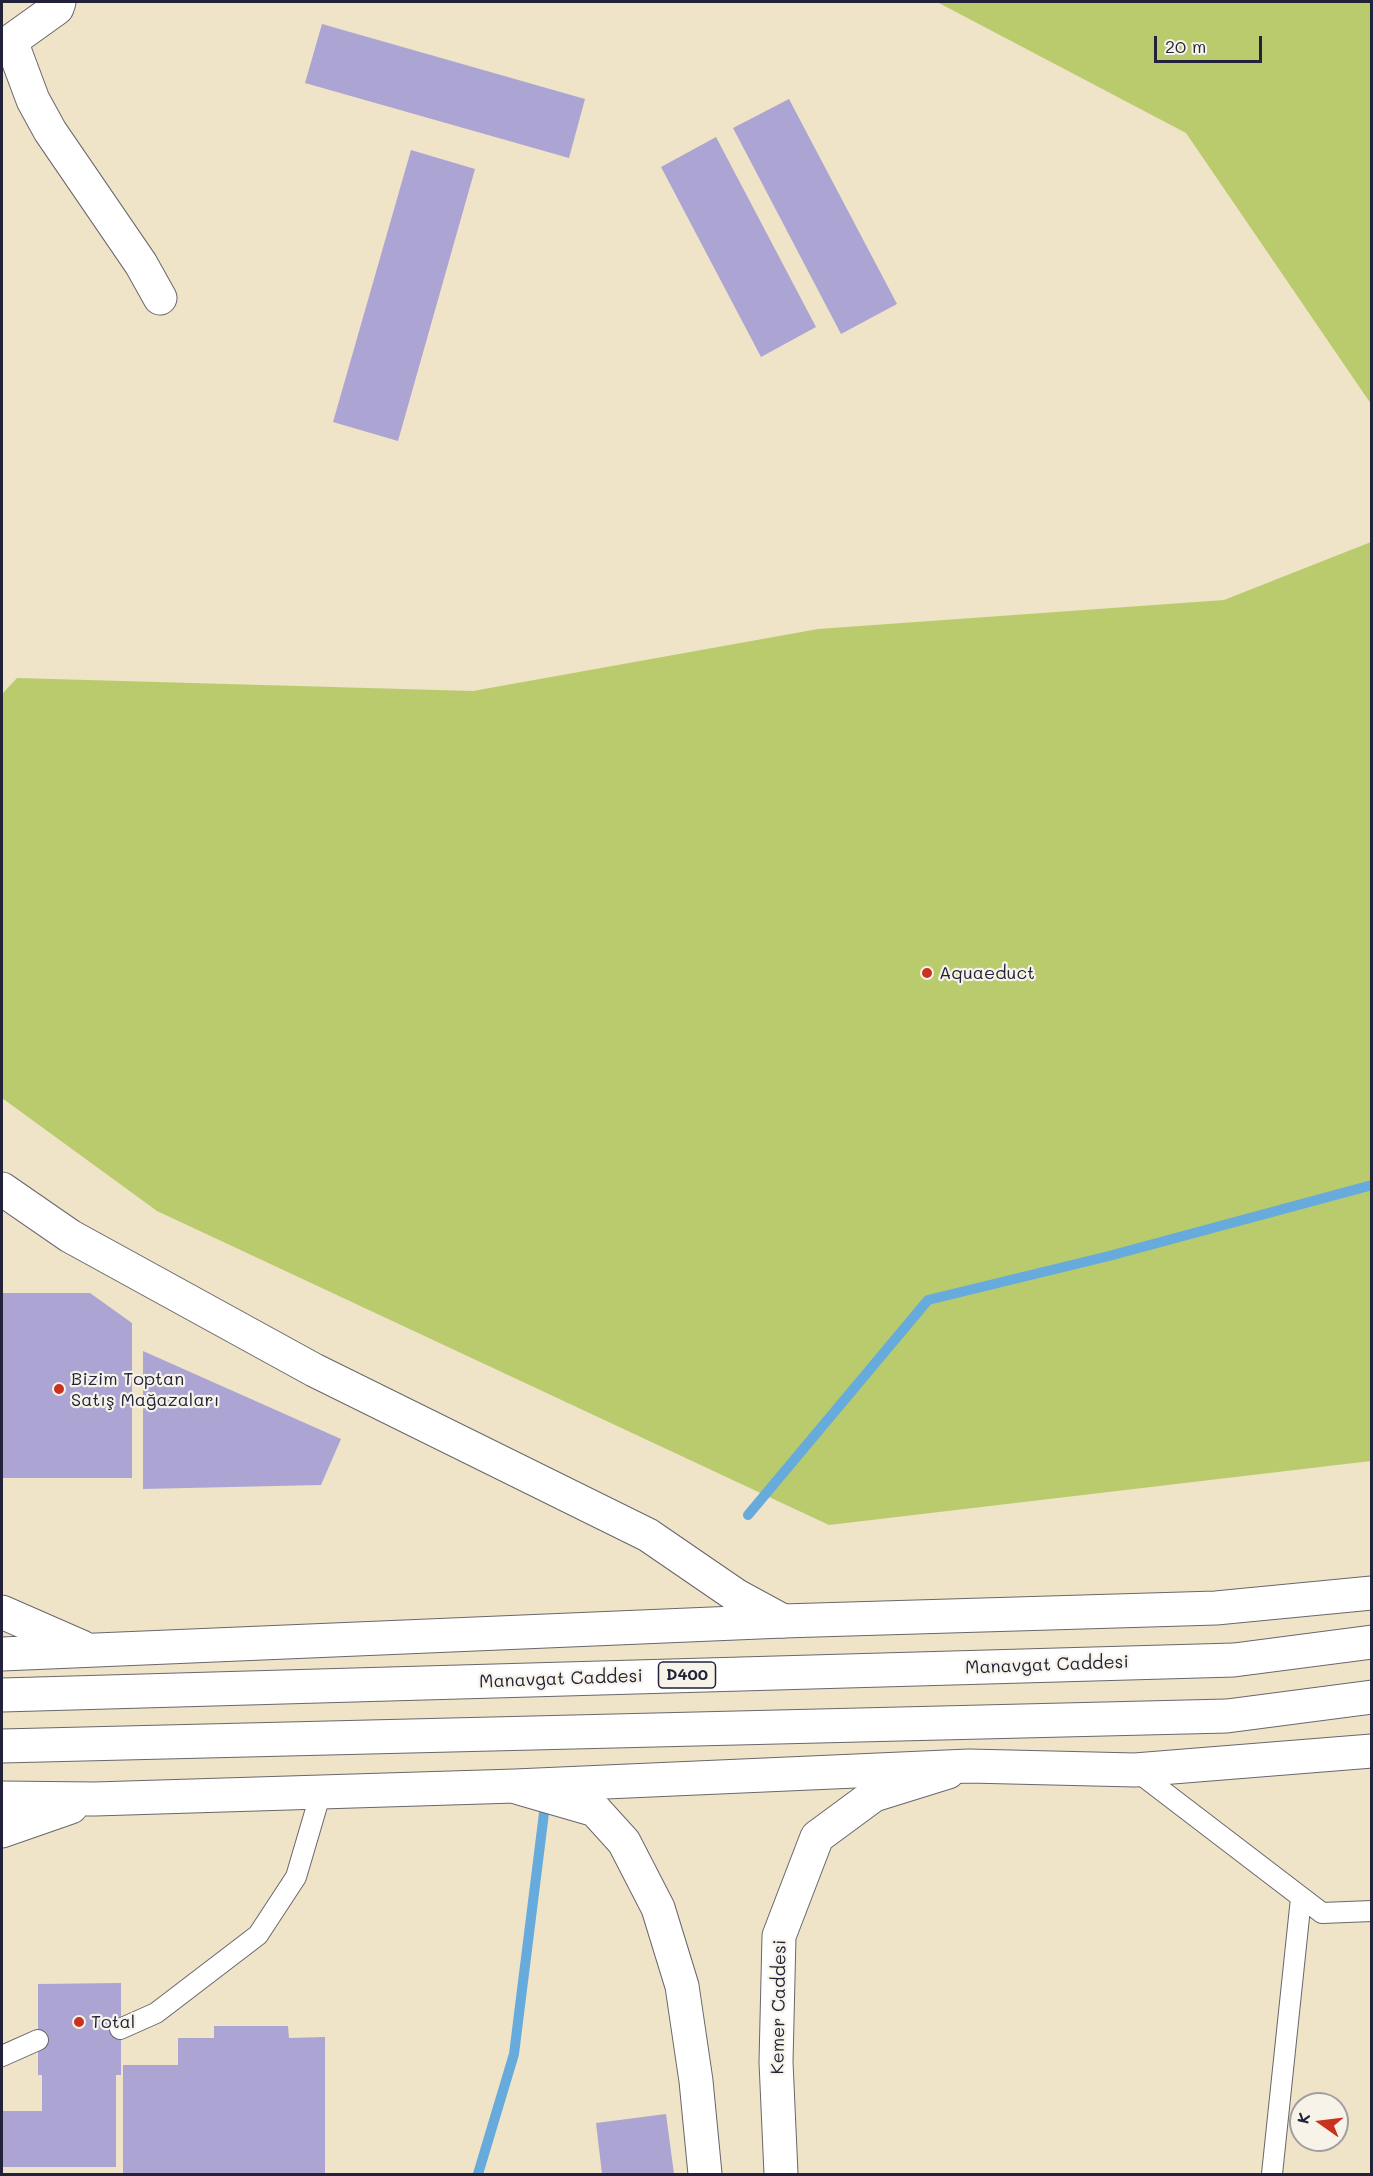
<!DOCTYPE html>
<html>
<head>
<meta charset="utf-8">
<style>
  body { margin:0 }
  #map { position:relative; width:1373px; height:2176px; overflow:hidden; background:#efe4c7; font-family:Mali,sans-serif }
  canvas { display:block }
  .frame { position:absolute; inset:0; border:3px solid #22223b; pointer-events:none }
  .north { position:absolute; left:1289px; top:2092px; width:60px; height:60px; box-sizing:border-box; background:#f7f3e8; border:2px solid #a29fa3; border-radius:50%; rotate:284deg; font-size:16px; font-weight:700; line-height:24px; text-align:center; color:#22223b }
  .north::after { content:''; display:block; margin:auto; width:21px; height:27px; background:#c8321e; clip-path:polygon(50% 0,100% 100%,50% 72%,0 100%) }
  .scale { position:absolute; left:1154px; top:36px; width:108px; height:27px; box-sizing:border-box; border:3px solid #22223b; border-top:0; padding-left:8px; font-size:18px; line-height:21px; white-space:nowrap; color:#22223b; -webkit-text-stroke:4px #f7f3e8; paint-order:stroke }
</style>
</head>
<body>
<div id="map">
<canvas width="1373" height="2176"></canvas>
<div class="frame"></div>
<div class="north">K</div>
<div class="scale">20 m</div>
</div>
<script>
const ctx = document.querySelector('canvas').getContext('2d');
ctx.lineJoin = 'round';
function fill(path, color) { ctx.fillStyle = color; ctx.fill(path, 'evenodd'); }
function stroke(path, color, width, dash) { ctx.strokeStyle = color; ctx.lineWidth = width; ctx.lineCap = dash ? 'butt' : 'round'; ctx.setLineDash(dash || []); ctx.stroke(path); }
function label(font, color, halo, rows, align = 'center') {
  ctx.font = font + ' Mali,sans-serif'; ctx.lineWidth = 4.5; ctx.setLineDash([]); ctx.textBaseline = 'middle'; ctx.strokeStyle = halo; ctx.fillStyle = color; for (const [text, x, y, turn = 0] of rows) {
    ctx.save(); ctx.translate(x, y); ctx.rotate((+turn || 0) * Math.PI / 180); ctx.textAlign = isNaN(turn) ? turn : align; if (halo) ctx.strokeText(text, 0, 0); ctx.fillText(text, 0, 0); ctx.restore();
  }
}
fill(new Path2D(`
  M937,2H1371V404L1186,133Z
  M1371,542V1461L829,1525L157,1211L2,1098V694L17,678L473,691L818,629L1224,600Z`), '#bacb6d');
stroke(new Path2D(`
  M748,1515L928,1300L1109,1256L1372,1185
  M478,2174L514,2054L544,1813`), '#67abdc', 10);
fill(new Path2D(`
  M322,24L585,99L569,158L305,83Z
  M789,99L897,304L841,334L733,128Z
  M716,137L816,327L761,357L661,167Z
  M411,150L475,169L398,441L333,422Z
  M2,1293H90L132,1323V1478H2Z
  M143,1351L341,1439L321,1485L143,1489Z
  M121,1983V2075H116V2167H2V2111H42V2075H38V1984Z
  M214,2026H288L289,2038L325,2037V2174H123V2065H178V2038H214Z
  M666,2114L674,2174H602L596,2123Z`), '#aca5d3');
const service = new Path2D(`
  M1135,1770L1322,1913L1372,1911
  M120,2029L156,2013L258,1935L296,1877L321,1792
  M2,2056L38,2040
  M1272,2174L1301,1898`);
const minor = new Path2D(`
  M11,41L33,100L50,131L141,264L160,298
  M2,44L11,41L57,8L59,2
  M2,1189L70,1236L314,1370L648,1535L737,1596L783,1621`);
const tertiary = new Path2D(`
  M519,1788L595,1810L624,1842L658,1908L682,1986L696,2081L705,2174
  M781,2174L776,2062L779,1936L817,1837L874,1795L948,1772`);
const trunk = new Path2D(`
  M2,1612L82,1647
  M2,1654L783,1621L1216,1608L1372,1593
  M2,1695L1234,1660L1372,1642
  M2,1746L1227,1716L1372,1697
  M2,1798L95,1799L515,1786L969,1766L1135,1770L1372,1751
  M2,1831L71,1807`);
stroke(service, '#6a666c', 22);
stroke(minor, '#6a666c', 35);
stroke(tertiary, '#6a666c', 35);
stroke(trunk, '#6a666c', 35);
stroke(service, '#fff', 20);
stroke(minor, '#fff', 33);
stroke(tertiary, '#fff', 33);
stroke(trunk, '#fff', 33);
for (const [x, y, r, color] of [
  [927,973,6,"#c8321e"],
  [59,1389,6,"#c8321e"],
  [79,2022,6,"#c8321e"]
]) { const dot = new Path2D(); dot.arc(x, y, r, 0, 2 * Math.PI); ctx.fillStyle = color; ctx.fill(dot); stroke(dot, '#f7f3e8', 2); }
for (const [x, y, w] of [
  [687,1675,57]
]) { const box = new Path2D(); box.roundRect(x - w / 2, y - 13, w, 26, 4.5); ctx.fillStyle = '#f7f3e8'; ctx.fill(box); stroke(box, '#22223b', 1.5); }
label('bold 16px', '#22223b', null, [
  ["D400",687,1675]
]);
label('18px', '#22223b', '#f7f3e8', [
  ["Aquaeduct",939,973],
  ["Bizim Toptan",71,1379],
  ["Satış Mağazaları",71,1400],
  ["Total",91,2022]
], 'left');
label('18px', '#22223b', '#f7f3e8', [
  ["Manavgat Caddesi",1047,1665,-2],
  ["Manavgat Caddesi",561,1679,-2],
  ["Kemer Caddesi",779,2007,-89]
]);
</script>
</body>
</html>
